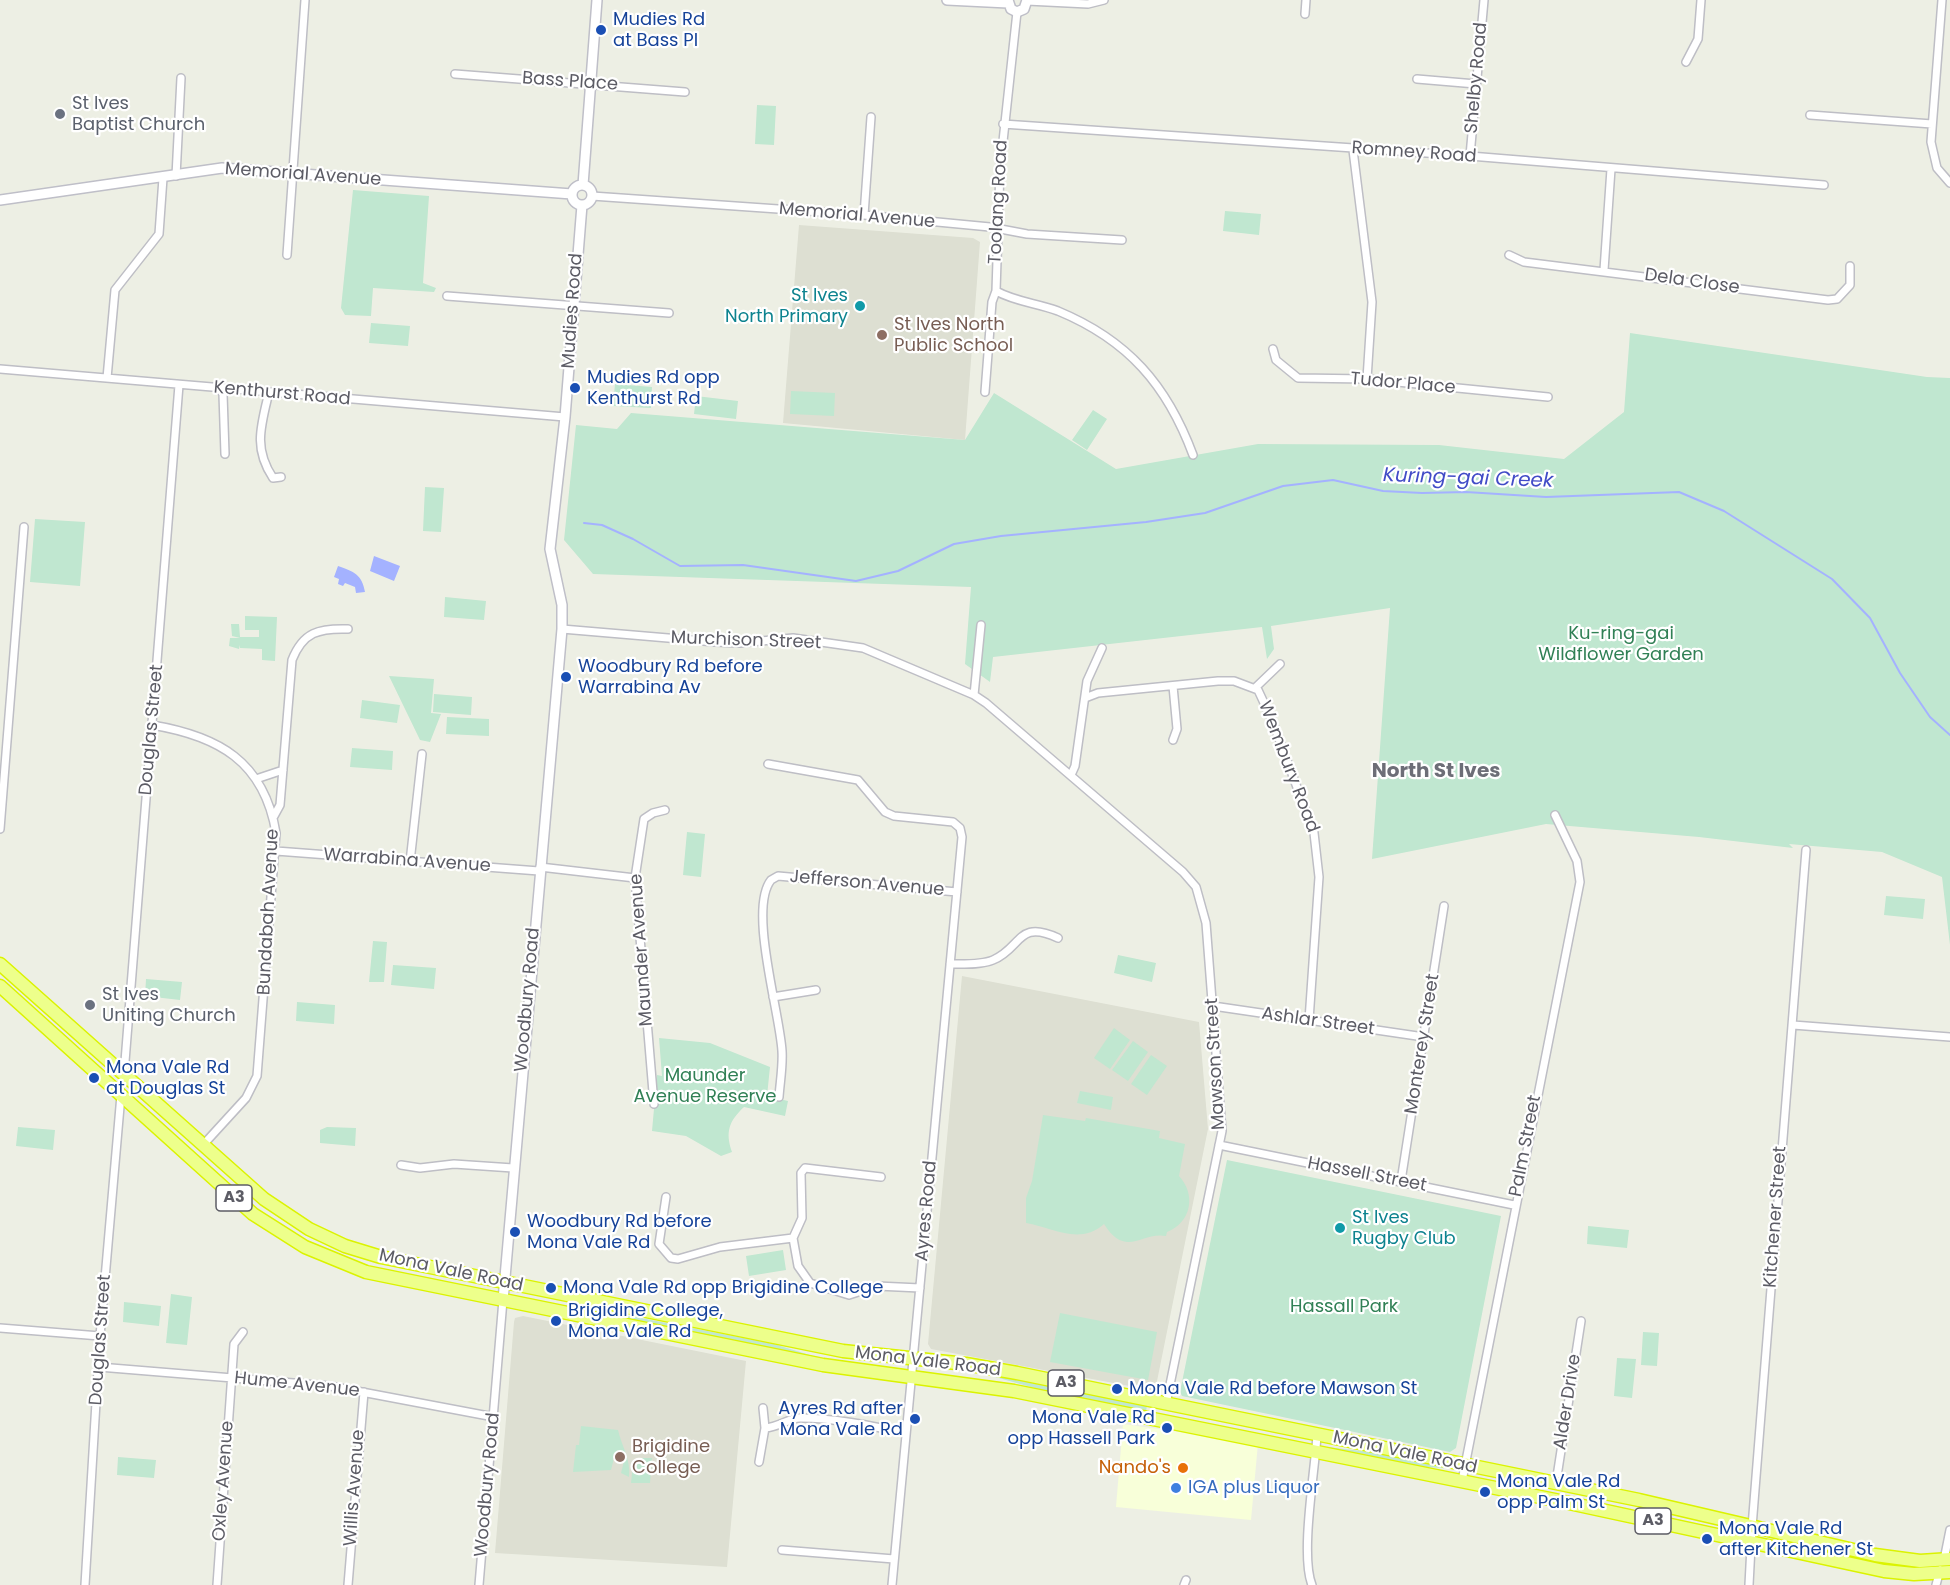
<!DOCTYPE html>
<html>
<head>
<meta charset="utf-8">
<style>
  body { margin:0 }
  canvas { display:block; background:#edefe4 }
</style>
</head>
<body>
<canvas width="1950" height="1585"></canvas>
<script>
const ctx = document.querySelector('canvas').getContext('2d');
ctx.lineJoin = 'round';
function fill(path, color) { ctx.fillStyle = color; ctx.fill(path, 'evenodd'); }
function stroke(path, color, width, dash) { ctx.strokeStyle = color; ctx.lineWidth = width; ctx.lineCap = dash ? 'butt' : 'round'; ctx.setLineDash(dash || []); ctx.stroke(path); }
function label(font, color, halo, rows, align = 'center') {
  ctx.font = font + ' Poppins,sans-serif'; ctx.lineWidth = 4.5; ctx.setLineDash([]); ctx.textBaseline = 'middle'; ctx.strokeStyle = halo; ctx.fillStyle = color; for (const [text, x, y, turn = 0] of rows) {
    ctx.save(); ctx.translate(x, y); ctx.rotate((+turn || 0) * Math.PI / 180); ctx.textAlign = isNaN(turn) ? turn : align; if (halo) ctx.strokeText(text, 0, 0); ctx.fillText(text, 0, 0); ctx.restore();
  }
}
fill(new Path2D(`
  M1123,1424L1258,1443L1251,1520L1116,1507Z`), '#f8ffd9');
fill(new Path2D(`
  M799,225L973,238L980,242L965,440L783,423Z
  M962,976L1199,1022L1208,1129L1156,1386L1151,1390L931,1349L928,1344Z
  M523,1316L746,1361L727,1567L495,1553L514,1322L515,1318Z`), '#dddfd2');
fill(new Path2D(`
  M757,105L776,106L774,145L755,144Z
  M353,190L429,196L423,283L436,288L434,292L373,288L371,316L345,315L341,308Z
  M1225,211L1261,214L1259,235L1223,231Z
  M371,323L410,326L408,346L369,343Z
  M1630,333L1927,377L1950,378V945L1942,877L1882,852L1789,844L1793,848L1699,837L1546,824L1372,859L1390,608L1271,626L1274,649L1267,659L1262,627L993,657L990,682L965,664L971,587L593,574L564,540L576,425L617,429L631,413L965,440L994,393L1116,469L1258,444L1439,445L1564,459L1624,412Z
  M615,384L652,387L651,408L613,406Z
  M791,391L835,393L834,416L790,414Z
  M696,396L738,401L736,419L694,414Z
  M1093,410L1107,419L1087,450L1072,440Z
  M425,487L444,488L441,532L423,531Z
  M35,519L85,522L80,586L30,582Z
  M445,597L486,601L484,620L444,617Z
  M245,616L277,617L275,661L262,660V649L240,648V645L239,649L229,646L230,638H240L232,636L231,624H239L240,637H259V630H245Z
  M389,676L434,679L431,713L441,714L430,742L420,740Z
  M434,694L472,697L471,715L433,712Z
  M362,700L400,705L397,723L360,718Z
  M447,717L489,719V736L446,734Z
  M352,748L393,751L392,770L350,767Z
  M687,832L705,834L701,877L683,875Z
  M1886,896L1925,899L1923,919L1884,915Z
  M373,941L387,942L384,982H369Z
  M1118,955L1156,963L1152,982L1114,973Z
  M393,965L436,968L434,989L391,985Z
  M146,979L182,982L180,1000L145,996Z
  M297,1002L335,1005L334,1024L296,1021Z
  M1114,1028L1130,1040L1110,1069L1094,1058Z
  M659,1038L710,1043L770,1067L767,1096L788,1101L785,1116L744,1107C729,1121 725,1132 732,1152L721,1156L686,1136L652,1131L657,1075L662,1076Z
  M1133,1041L1148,1052L1128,1081L1112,1070Z
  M1151,1055L1167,1066L1147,1095L1131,1084Z
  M1080,1091L1113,1097L1111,1110L1077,1103Z
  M1043,1115L1085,1121L1086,1118L1160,1131L1159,1138L1185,1144L1179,1176C1196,1194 1192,1222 1167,1232L1166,1236C1142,1231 1126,1259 1104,1224C1079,1246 1052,1227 1026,1223V1198L1032,1181Z
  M18,1127L55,1130L53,1150L16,1146Z
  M327,1127L356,1128L355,1146L320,1143V1130Z
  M1227,1160L1501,1216L1456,1448L1450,1452L1182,1396L1180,1392Z
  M1588,1226L1629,1230L1627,1248L1587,1244Z
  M783,1250L786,1270L749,1276L746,1256Z
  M171,1294L192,1297L187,1345L166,1343Z
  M124,1302L161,1306L159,1326L123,1322Z
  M605,1311L774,1344L826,1360L638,1322Z
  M1060,1313L1157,1332L1148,1380L1050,1362Z
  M1643,1332L1659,1333L1657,1366L1641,1365Z
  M1617,1358L1636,1359L1632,1398L1614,1396Z
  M988,1375L1009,1378L1147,1406L1146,1411L1137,1410L1038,1389Z
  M581,1426L618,1430C622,1447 631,1460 629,1477L621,1473L624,1461L614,1458L611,1470L573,1472L576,1445H579Z
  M1327,1447L1379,1453L1454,1469L1414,1466Z
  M118,1457L156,1460L154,1478L117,1475Z
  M641,1458H652L650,1483H631L633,1464Z`), '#c0e7d0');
fill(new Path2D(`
  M374,556L400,566L394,581L370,571Z
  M338,566C354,572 362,574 365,592L356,593L355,587L345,583L343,586L338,584L339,579L334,577Z`), '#a4b2ff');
stroke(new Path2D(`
  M584,523L602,525L633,539L680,566L743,565L856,581L898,571L954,544L1001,536L1146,522L1205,513L1283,486L1333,480L1383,491L1422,493L1466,492L1546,497L1679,492L1724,511L1832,579L1870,618L1900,673L1930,717L1950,735`), '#a4b2ff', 2);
const street = new Path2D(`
  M1942,0L1931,142L1937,168L1950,183
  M1027,1L1088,4L1104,0
  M1305,14L1306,0
  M1686,62L1698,39L1701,0
  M455,74L685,92
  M1417,79L1476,84
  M1810,115L1932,124
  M1003,124L1470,156L1824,185
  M1353,150L1372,302L1367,379
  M1470,156L1484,0
  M176,176L181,78
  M592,196L864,215L990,227L1027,234L1122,240
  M864,215L871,117
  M287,255L305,0
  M1509,255L1524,262L1828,300L1837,299L1850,285V266
  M1604,270L1611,169
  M996,291C1016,302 1037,303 1058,311C1128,340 1167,385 1193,455
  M447,296L669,313
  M1273,349L1276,360L1298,378L1367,379L1548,397
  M0,369L565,417
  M107,378L115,290L159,234L163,178
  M219,388L223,394L225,454
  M269,392C261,426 253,448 273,478L281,477
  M985,392L992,302L996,291L1000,169L1017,12
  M562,629L715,642L740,643L793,638L863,648L974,695L986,703L1183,872L1196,887L1206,923L1222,1131L1166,1404
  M1173,686L1177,729L1173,740
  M1255,688L1280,664
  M974,695L981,625
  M1085,698L1098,693L1218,681H1234L1258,690L1272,720L1314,833L1319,877L1309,1020
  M152,725C218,736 264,761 276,833L257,1076L246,1098L203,1145
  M768,764L858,780L885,812L894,816L953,822L960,828L962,837L892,1585
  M1071,775L1075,766L1087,681L1102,648
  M256,779L283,770
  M274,816L280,805L292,660C303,632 319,628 348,629
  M0,829L24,527
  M276,851L539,871
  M410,862L422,754
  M540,867L635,878
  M950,964C963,964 981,965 993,960C1022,948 1017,919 1058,938
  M773,997L816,990
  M1213,1006L1424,1037
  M1793,1025L1950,1037
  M124,1074L179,385
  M779,1097C780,1082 783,1066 782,1051C780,1013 748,909 771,880L778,876L957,892
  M654,1104L635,878L644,819L653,813L665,810
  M1219,1145L1514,1205
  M401,1165L420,1168L454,1164L513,1168
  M881,1177L805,1168L801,1173L802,1218L793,1238L798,1266L810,1283L849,1295L877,1286L920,1288
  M1401,1181L1444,906
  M666,1197L659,1244L671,1258L678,1259L720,1247L793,1238
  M0,1328L100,1336
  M99,1367L330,1386L494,1417
  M765,1428C779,1427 789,1418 800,1418C835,1418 872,1426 906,1433
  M759,1462L765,1428L763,1408
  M1462,1481L1580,882L1577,861L1555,815
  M1556,1483L1581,1321
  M782,1550L894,1559
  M1944,1560L1950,1530
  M85,1585L100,1336L121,1095
  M217,1585L234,1344L243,1332
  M348,1585L364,1392
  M479,1585L503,1300
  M1184,1585L1186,1580
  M1312,1585C1300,1555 1315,1471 1317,1435
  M1749,1585L1752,1527L1806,850
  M1936,1585L1940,1570`);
const secondary = new Path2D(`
  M947,0L1008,3
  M1008,0L1011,9L1017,12L1024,9L1027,0
  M572 195a10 10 0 1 1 20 0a10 10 0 1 1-20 0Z
  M583,185L597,0
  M0,200L222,168L572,194
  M503,1300L562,629V605L550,549L565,417L582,205`);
const highway = new Path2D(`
  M0,964L264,1199L309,1229L345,1246L381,1257L843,1351L966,1364L1017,1373L1639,1500L1875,1555L1920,1561L1950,1559
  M0,986L253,1214L305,1247L366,1272L823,1365L1014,1391L1555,1500L1884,1571L1914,1574L1950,1572`);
stroke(street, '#bebec5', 10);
stroke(secondary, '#bfbfc8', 12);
stroke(highway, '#dbf300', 15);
stroke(street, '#fff', 7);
stroke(secondary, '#fff', 9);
stroke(highway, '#edff8b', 12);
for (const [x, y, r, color] of [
  [601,30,6,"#1a4fb4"],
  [60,114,6,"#6b7280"],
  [860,306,6,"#0f9aa8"],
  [882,335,6,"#8d6e63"],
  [575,388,6,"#1a4fb4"],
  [566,677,6,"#1a4fb4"],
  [90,1005,6,"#6b7280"],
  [94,1078,6,"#1a4fb4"],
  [1340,1228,6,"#0f9aa8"],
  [515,1232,6,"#1a4fb4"],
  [551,1288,6,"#1a4fb4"],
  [556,1321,6,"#1a4fb4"],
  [1117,1389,6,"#1a4fb4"],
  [915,1419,6,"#1a4fb4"],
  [1167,1428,6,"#1a4fb4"],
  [620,1457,6,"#8d6e63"],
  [1183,1468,6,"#e8710a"],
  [1176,1488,6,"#3f7fe0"],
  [1485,1492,6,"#1a4fb4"],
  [1707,1539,6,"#1a4fb4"]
]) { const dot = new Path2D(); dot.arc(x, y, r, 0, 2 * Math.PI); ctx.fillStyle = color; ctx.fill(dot); stroke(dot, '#fff', 2); }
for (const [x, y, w] of [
  [234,1198,36],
  [1066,1383,36],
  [1653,1521,36]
]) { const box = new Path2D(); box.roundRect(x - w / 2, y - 13, w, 26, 4.5); ctx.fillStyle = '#fff'; ctx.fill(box); stroke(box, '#5c5c65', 1.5); }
label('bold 16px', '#5c5c65', null, [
  ["A3",234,1198],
  ["A3",1066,1383],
  ["A3",1653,1521]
]);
label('18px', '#164399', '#fff', [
  ["Mudies Rd",613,20],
  ["at Bass Pl",613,41],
  ["Mudies Rd opp",587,378],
  ["Kenthurst Rd",587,399],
  ["Woodbury Rd before",578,667],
  ["Warrabina Av",578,688],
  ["Mona Vale Rd",106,1068],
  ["at Douglas St",106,1089],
  ["Woodbury Rd before",527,1222],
  ["Mona Vale Rd",527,1243],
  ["Mona Vale Rd opp Brigidine College",563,1288],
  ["Brigidine College,",568,1311],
  ["Mona Vale Rd",568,1332],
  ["Mona Vale Rd before Mawson St",1129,1389],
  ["Ayres Rd after",903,1409,"right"],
  ["Mona Vale Rd",903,1430,"right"],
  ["Mona Vale Rd",1155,1418,"right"],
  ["opp Hassell Park",1155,1439,"right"],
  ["Mona Vale Rd",1497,1482],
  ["opp Palm St",1497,1503],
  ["Mona Vale Rd",1719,1529],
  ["after Kitchener St",1719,1550]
], 'left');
label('18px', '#5c5c65', '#fff', [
  ["Shelby Road",1477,78,-85],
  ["Bass Place",570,82,4],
  ["Romney Road",1414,153,4],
  ["Memorial Avenue",303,175,4],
  ["Toolang Road",999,202,-87],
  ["Memorial Avenue",857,216,5],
  ["Dela Close",1692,282,8],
  ["Mudies Road",573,311,-86],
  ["Tudor Place",1403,384,5],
  ["Kenthurst Road",282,394,5],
  ["Murchison Street",746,641,2],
  ["Douglas Street",152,730,-85],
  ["Wembury Road",1288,767,69],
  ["Warrabina Avenue",407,861,4],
  ["Jefferson Avenue",867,884,5],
  ["Bundabah Avenue",269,912,-87],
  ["Maunder Avenue",642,950,-94],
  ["Woodbury Road",528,1000,-85],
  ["Ashlar Street",1318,1022,8],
  ["Monterey Street",1423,1044,-81],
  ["Mawson Street",1216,1064,-93],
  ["Palm Street",1526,1146,-79],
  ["Hassell Street",1367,1175,11],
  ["Ayres Road",927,1211,-85],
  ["Kitchener Street",1776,1217,-86],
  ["Mona Vale Road",451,1271,12],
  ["Douglas Street",101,1340,-86],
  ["Mona Vale Road",928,1362,7],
  ["Hume Avenue",297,1385,6],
  ["Alder Drive",1568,1402,-81],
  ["Mona Vale Road",1405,1453,12],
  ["Oxley Avenue",224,1481,-86],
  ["Woodbury Road",488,1485,-85],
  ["Willis Avenue",355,1488,-86]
]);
label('18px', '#5b616d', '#fff', [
  ["St Ives",72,104],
  ["Baptist Church",72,125],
  ["St Ives",102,995],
  ["Uniting Church",102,1016]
], 'left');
label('18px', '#0d838f', '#fff', [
  ["St Ives",848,296],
  ["North Primary",848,317],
  ["St Ives",1352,1218,"left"],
  ["Rugby Club",1352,1239,"left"]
], 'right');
label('18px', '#785e54', '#fff', [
  ["St Ives North",894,325],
  ["Public School",894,346],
  ["Brigidine",632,1447],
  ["College",632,1468]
], 'left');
label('18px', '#308055', '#fff', [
  ["Ku-ring-gai",1621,634],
  ["Wildflower Garden",1621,655],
  ["Maunder",705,1076],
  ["Avenue Reserve",705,1097],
  ["Hassall Park",1344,1307]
]);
label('18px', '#c56008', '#fff', [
  ["Nando's",1171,1468]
], 'right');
label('18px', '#366cbe', '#fff', [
  ["IGA plus Liquor",1188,1488]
], 'left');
label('italic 20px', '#424cc7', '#fff', [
  ["Kuring-gai Creek",1468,479,2]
]);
label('bold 20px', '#6d6e77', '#fff', [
  ["North St Ives",1436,772]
]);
</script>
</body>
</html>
